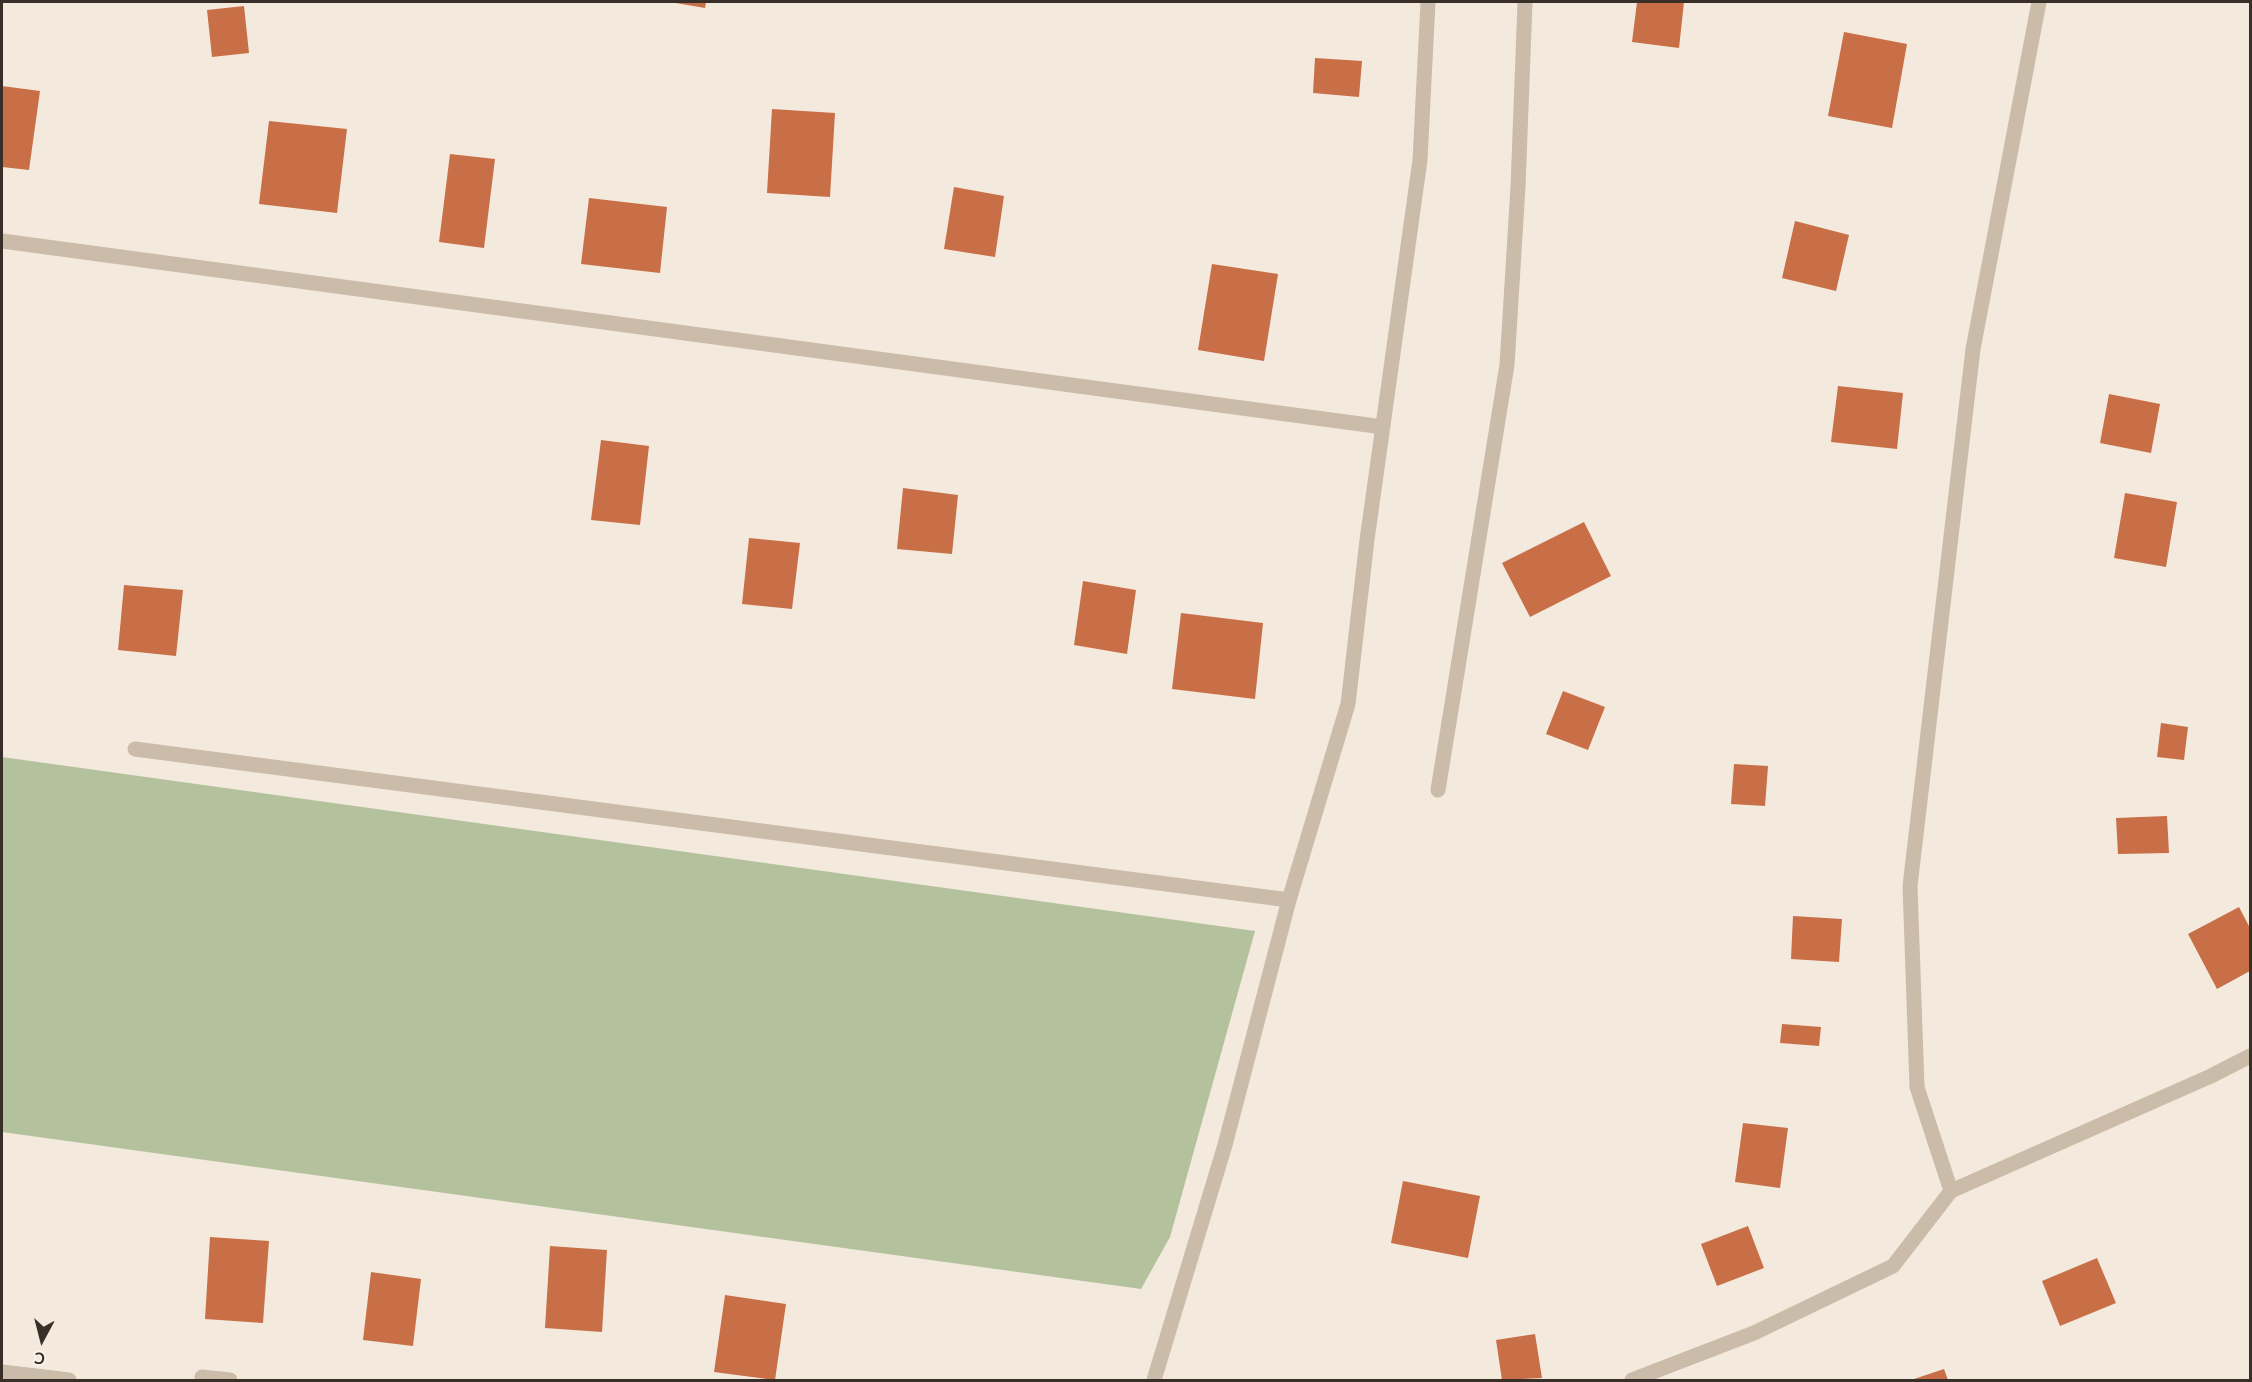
<!DOCTYPE html>
<html>
<head>
<meta charset="utf-8">
<style>
  body { margin:0 }
  #map { position:relative; width:2252px; height:1382px; overflow:hidden; background:#f3eadd; font-family:"Nunito Sans",sans-serif }
  canvas { display:block }
  .frame { position:absolute; inset:0; border:3px solid #382f29; pointer-events:none }
  .north { position:absolute; left:12px; top:1310px; width:60px; height:60px; -webkit-text-stroke:4px #faf4ea; paint-order:stroke; rotate:187deg; font-size:16px; font-weight:700; line-height:24px; text-align:center; color:#382f29 }
  .north::after { content:''; display:block; margin:auto; width:21px; height:27px; background:#382f29; clip-path:polygon(50% 0,100% 100%,50% 72%,0 100%) }
</style>
</head>
<body>
<div id="map">
<canvas width="2252" height="1382"></canvas>
<div class="frame"></div>
<div class="north">С</div>
</div>
<script>
const ctx = document.querySelector('canvas').getContext('2d');
ctx.lineJoin = 'round';
function fill(path, color) { ctx.fillStyle = color; ctx.fill(path, 'evenodd'); }
function stroke(path, color, width, dash) { ctx.strokeStyle = color; ctx.lineWidth = width; ctx.lineCap = dash ? 'butt' : 'round'; ctx.setLineDash(dash || []); ctx.stroke(path); }
fill(new Path2D(`
  M2,757L1255,931L1170,1237L1141,1289L2,1132Z`), '#b3c29d');
fill(new Path2D(`
  M670,2H706L705,8Z
  M1637,2H1684L1679,48L1632,42Z
  M244,6L249,53L212,57L207,10Z
  M1844,32L1907,44L1892,128L1828,116Z
  M1315,58L1362,61L1359,97L1313,93Z
  M2,86L40,91L29,170L2,167Z
  M772,109L835,113L830,197L767,193Z
  M269,121L347,129L337,213L259,204Z
  M450,154L495,159L484,248L439,242Z
  M954,187L1004,196L995,257L944,249Z
  M589,198L667,207L660,273L581,264Z
  M1795,221L1849,235L1836,291L1782,278Z
  M1212,264L1278,274L1264,361L1198,350Z
  M1838,386L1903,393L1897,449L1831,442Z
  M2109,394L2160,404L2151,453L2100,443Z
  M601,440L649,446L640,525L591,520Z
  M903,488L958,495L952,554L897,549Z
  M2125,493L2177,502L2166,567L2114,558Z
  M1584,522L1611,576L1530,617L1502,563Z
  M749,538L800,543L792,609L742,604Z
  M1083,581L1136,590L1127,654L1074,645Z
  M124,585L183,590L176,656L118,650Z
  M1181,613L1263,623L1255,699L1172,689Z
  M1563,691L1605,707L1588,750L1546,734Z
  M2161,723L2188,727L2184,760L2157,757Z
  M1734,764L1768,766L1765,806L1731,804Z
  M2167,816L2169,853L2118,854L2116,818Z
  M2239,907L2250,928V971L2217,989L2188,934Z
  M1793,916L1842,919L1839,962L1791,959Z
  M1782,1024L1821,1027L1819,1046L1780,1043Z
  M1743,1123L1788,1128L1780,1188L1735,1182Z
  M1403,1181L1480,1196L1468,1258L1391,1243Z
  M1748,1226L1764,1268L1717,1286L1701,1244Z
  M210,1237L269,1241L263,1323L205,1319Z
  M550,1246L607,1250L602,1332L545,1328Z
  M2097,1258L2116,1303L2060,1326L2042,1281Z
  M371,1272L421,1279L413,1346L363,1340Z
  M725,1295L786,1304L775,1380L714,1372Z
  M1535,1334L1542,1378L1502,1380L1496,1340Z
  M1944,1369L1948,1380H1911Z`), '#c86f47');
stroke(new Path2D(`
  M2,241L1383,427
  M135,749L1289,900
  M1438,790L1507,365L1518,187L1525,2
  M1951,1191L1917,1087L1910,886L1973,349L2039,2
  M2,1372L69,1380
  M202,1380V1377L230,1380
  M1154,1380L1225,1145L1289,900L1348,704L1367,540L1420,160L1428,2
  M1632,1380L1754,1333L1893,1266L1951,1191L2211,1076L2250,1056`), '#cbbba9', 15);
</script>
</body>
</html>
